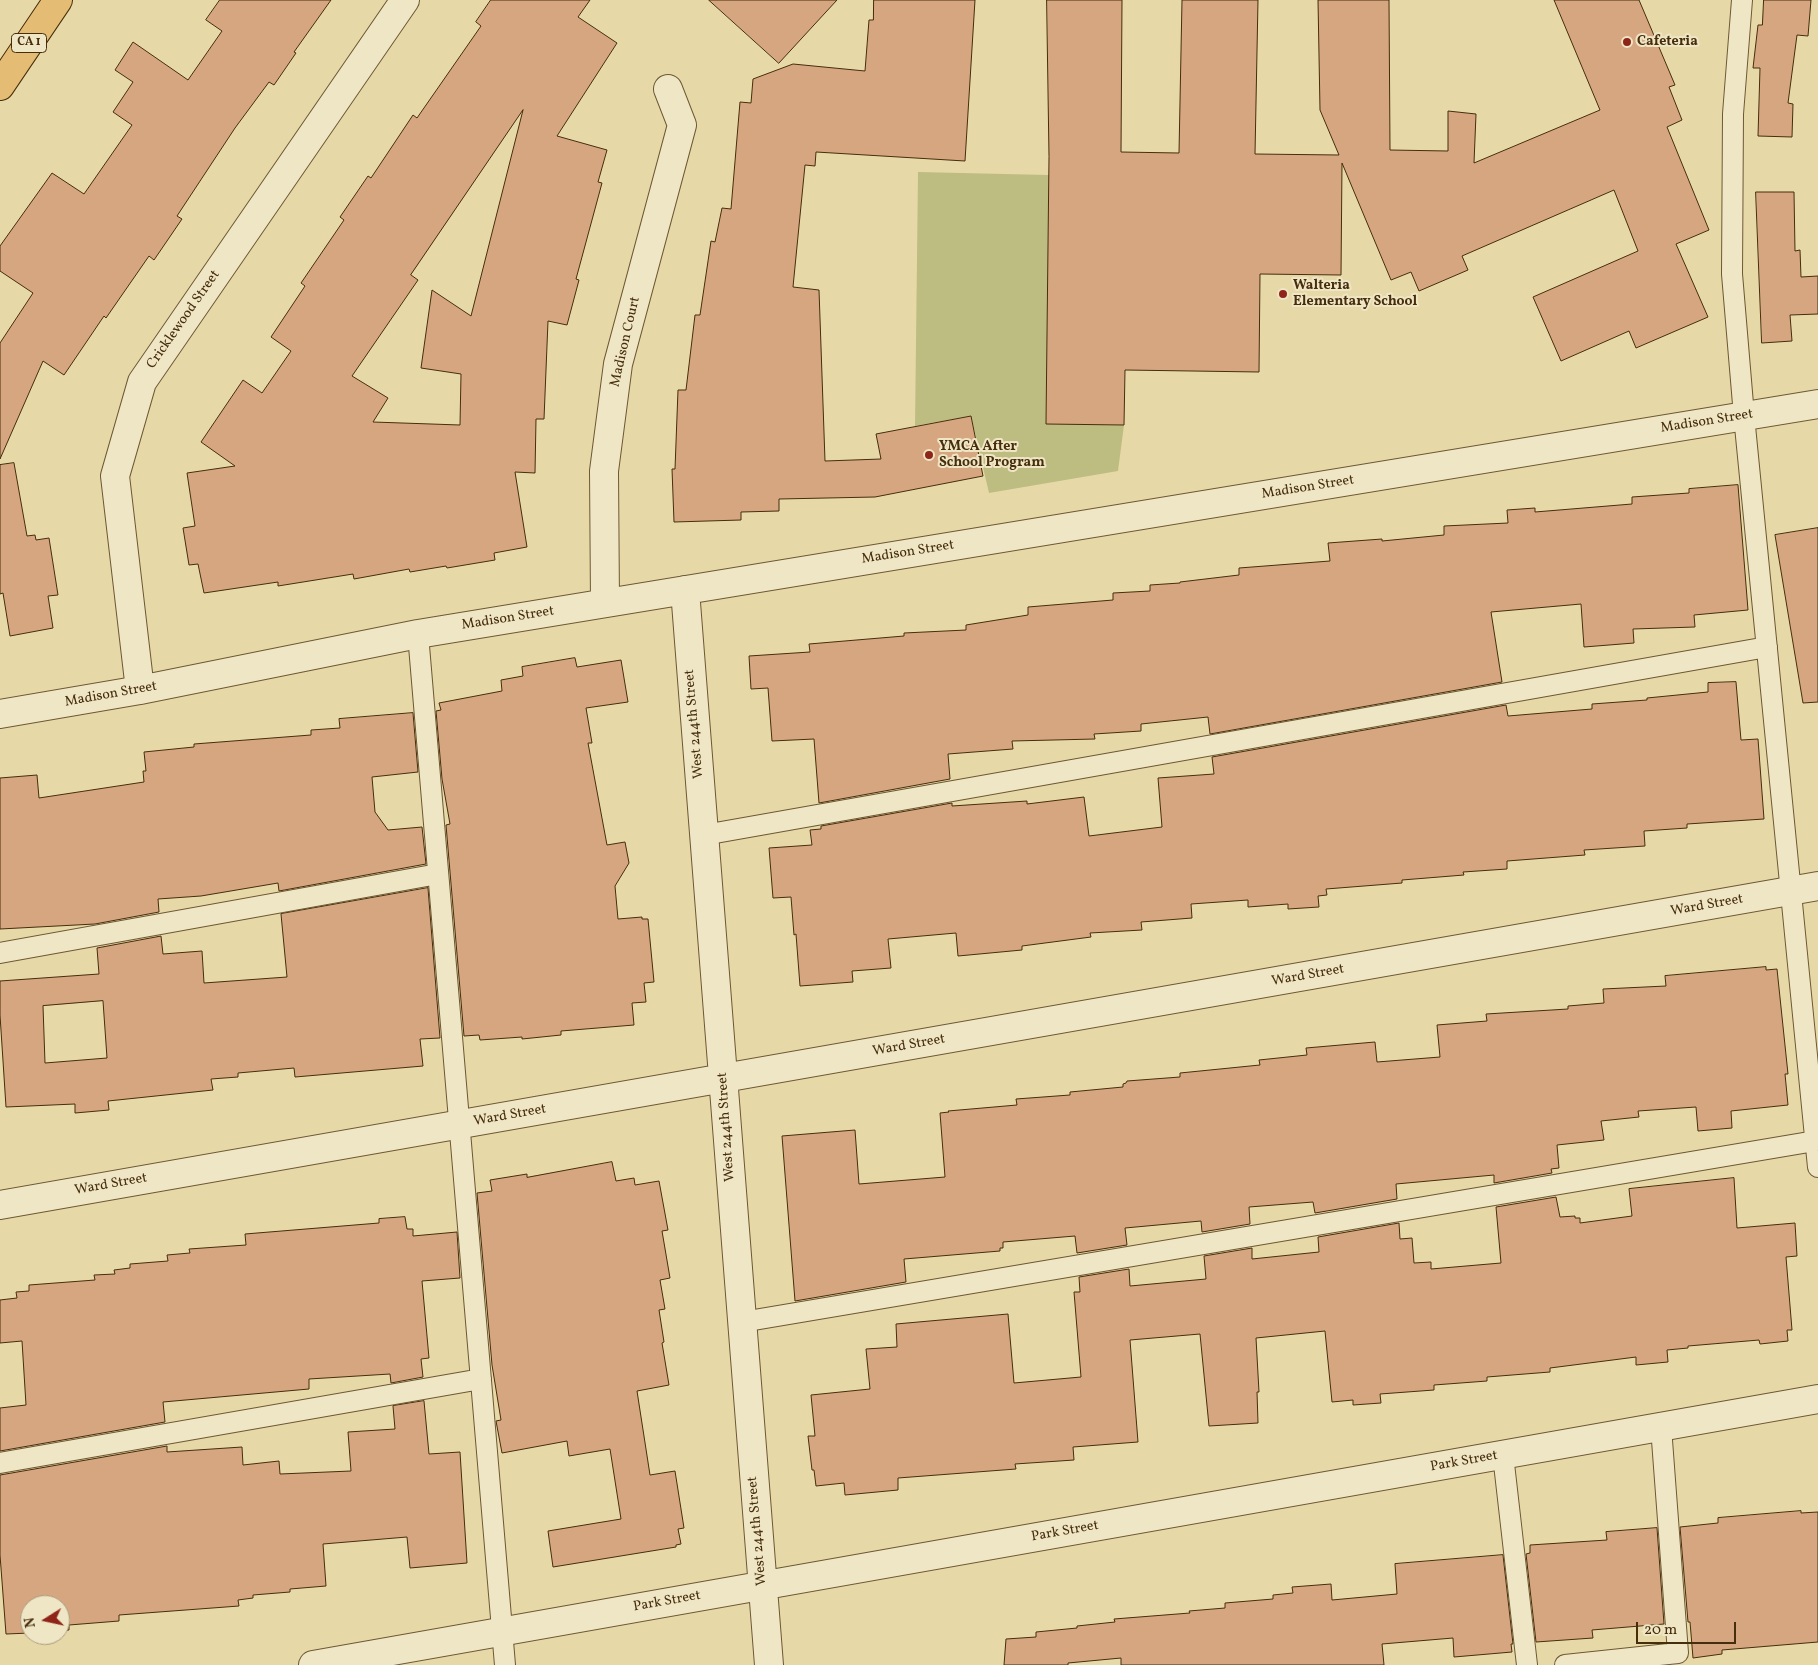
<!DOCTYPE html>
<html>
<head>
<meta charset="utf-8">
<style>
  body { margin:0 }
  #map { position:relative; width:1818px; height:1665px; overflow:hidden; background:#e7d9a7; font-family:Vollkorn,serif }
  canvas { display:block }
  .north { position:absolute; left:20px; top:1595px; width:50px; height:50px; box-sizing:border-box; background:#efe6c6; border:1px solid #ab9c7c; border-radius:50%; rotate:260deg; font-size:14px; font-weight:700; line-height:20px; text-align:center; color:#462d0c }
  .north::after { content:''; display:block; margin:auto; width:18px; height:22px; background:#8f2418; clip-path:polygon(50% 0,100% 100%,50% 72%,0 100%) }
  .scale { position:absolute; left:1636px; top:1622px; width:100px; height:22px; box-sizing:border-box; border:2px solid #462d0c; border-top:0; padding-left:6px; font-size:15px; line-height:18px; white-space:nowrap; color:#462d0c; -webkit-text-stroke:4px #efe6c6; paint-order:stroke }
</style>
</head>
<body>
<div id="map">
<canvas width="1818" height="1665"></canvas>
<div class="north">N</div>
<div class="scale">20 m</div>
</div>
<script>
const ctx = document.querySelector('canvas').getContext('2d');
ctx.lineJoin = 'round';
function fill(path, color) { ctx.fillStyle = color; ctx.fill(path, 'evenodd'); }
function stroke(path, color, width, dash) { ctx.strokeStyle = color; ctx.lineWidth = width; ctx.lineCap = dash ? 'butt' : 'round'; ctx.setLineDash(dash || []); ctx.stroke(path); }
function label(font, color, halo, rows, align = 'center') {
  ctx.font = font + ' Vollkorn,serif'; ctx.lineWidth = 4; ctx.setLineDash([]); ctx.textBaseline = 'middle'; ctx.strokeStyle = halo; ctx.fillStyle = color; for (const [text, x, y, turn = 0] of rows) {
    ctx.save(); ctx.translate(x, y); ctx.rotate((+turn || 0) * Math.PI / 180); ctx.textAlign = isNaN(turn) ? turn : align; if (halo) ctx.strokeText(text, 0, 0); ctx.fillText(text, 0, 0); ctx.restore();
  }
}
fill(new Path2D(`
  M918,172L1049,175L1046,423L1124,425L1118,471L989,493L971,416L915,426Z`), '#bdbd82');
const building = new Path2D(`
  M220,0H331L294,52L296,53L274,85L269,82L235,128L177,216L182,219L154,260L149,256L106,318L104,316L64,375L43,361L0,459V343L33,293L0,271V246L52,173L84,194L132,125L113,112L133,82L115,70L133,42L188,80L222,31L206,20Z
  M491,0H590L578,17L617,43L557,136L607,150L598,182L602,183L576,279L579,280L567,325L548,321L544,419H536L535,473L515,472L527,547L494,553L495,560L447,568L446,566L410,572L409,569L354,579L353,574L278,586V582L204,593L198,564L189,565L183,528L195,526L187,473L235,466L201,442L243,380L262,393L291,351L271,337L305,286L301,283L344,220L340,217L368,176L371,178L413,115L417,118L481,26L476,22ZM523,110L471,316L432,290L421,368L461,374L460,425L373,422L388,398L352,376L418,280L411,275Z
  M709,0H837L779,63Z
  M874,0H975L965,161L816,152L815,166L805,165L793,287L819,290L825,461L881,459L876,434L971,416L983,476L875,497L779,499V511L741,512V520L674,522L672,469H675L678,390H686L695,315H700L711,241L715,242L722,208L731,209L740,102L751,103L753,79L793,64L865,71L869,20H873Z
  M1047,0H1122L1121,152L1179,153L1182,0H1258L1255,154L1339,155L1320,110L1318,0H1389L1390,150L1448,151V111L1476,114L1474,163L1600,110L1554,0H1639L1675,85L1669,87L1682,120L1667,127L1709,230L1676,244L1708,317L1636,348L1629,331L1561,361L1533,297L1638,251L1614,190L1462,256L1468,270L1419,291L1411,272L1391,280L1342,163L1341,275L1260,274L1259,372L1125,370L1124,425L1046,424L1049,157Z
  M1764,0H1811L1808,36L1797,35L1788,103L1793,104L1792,137L1758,136L1760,68H1753L1758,25H1762Z
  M1756,192H1794L1795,251L1800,250L1801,277L1818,276V314L1790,315L1792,341L1762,343Z
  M14,463L27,536L35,535L36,540L49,538L58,595L48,596L53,628L10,636L3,593L0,594V465Z
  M1738,485L1748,610L1694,615L1695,627L1633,629L1634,643L1584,647L1581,604L1491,612L1502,682L1210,734L1208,717L1141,724V731L1094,734L1095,739L1012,741L1013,749L948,754L950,779L819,803L814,739L772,741L768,688L751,689L749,656L810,652L809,644L904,636V633L966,630V625L1028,615V607L1113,600V593L1150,591V585L1180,583V582L1239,575V568L1330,561L1328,543L1382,539V541L1444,535V526L1508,523L1507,510L1535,508V512L1632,504V497L1689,493V489Z
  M1818,528V702L1803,703L1775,535Z
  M575,658L577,667L621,660L628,702L586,708L592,743H588L607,845L625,842L629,863L615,886L618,919L642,917V919H648L654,982L644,983L646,1002L632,1003L634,1025L561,1031V1035L522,1039V1037L480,1040L479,1035L464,1036L446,825L450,824L442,779L436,711L441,710L439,703L502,691L501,680L523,676L522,667Z
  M1736,682L1741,740L1758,739L1764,819L1687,824V828L1644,831L1645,846L1584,850L1585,855L1507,861V869L1463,872L1464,875L1402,880V883L1326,889L1327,895L1318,896L1319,907L1288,909V904L1248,907V900L1191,904L1192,918L1141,922L1142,930L1090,933L1091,937L1022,946V950L958,956L956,933L888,939L891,968L852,971L853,982L800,986L796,934L794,935L791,897L773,898L769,848L812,845L810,830L821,829V826L952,803V806L1027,801V804L1084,797L1089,836L1162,827L1158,778L1214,774L1212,757L1506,705L1508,716L1592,709V704L1647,700V698L1708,692V683Z
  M413,713L418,772L372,777L375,812L388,830L422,827L426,864L279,891L278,883L201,896L158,899L159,912L95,924L0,929V778L37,775L39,798L144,782L143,771H146L144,752L194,747V744L311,735V730L340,728L339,719Z
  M428,888L440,1038L420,1039L423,1066L295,1077L294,1068L238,1073V1077L211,1079L213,1090L108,1101L109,1110L75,1113V1104L6,1107L0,1015V981L99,974L97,948L161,936L163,954L202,951L204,983L287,977L281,914ZM103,1001L107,1058L45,1063L43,1006Z
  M1766,967V970L1777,969L1788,1074H1785L1788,1105L1731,1111L1732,1128L1698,1131L1696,1107L1638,1111L1639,1117L1601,1121L1604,1140L1557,1145L1559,1168L1551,1169L1552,1173L1494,1183V1175L1396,1184L1397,1199L1315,1213L1313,1202L1249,1207L1250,1224L1202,1232L1201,1221L1125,1228L1127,1245L1077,1253L1075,1236L1003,1242V1248H1000V1251L904,1259L906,1282L795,1301L782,1136L855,1130L859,1184L945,1177L940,1113L949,1112L948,1111L1017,1105L1016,1099L1070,1095V1092L1123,1087V1084L1126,1083L1127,1081L1180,1077V1073L1260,1065L1259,1060L1307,1055L1306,1048L1375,1042L1377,1062L1440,1057L1437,1025L1487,1021L1486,1014L1568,1009V1006L1604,1003L1603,989L1666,986L1665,976Z
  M612,1162L616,1181L634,1178L635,1185L659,1181L668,1230L662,1231L670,1278L660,1280L665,1309L659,1310L664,1342L662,1343L669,1385L637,1391L650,1475L675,1471L684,1528L678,1529L681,1544L676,1545V1547L553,1567L548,1531L621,1519L610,1449L569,1456L567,1441L502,1453L496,1421L501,1420L492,1365L477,1193L492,1191L490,1180L527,1174V1177Z
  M1734,1178L1737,1228L1795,1223L1797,1256L1786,1257L1792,1330H1787L1788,1341L1760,1344L1759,1340L1688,1346V1348L1667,1350L1668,1362L1636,1365V1357L1550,1368V1372L1487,1377V1381L1434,1385V1390L1380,1394L1381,1403L1353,1405V1400L1332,1402L1325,1331L1256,1338L1259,1392H1257L1258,1423L1209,1426L1200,1334L1130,1340L1138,1442L1073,1447L1074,1460L1015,1464L1016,1469L898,1478V1490L845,1495L844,1483L816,1486L814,1470H812L808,1436H815L811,1395L870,1389L866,1349L897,1347L896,1324L1008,1314L1014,1383L1081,1377L1074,1292H1080L1079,1277L1129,1269L1130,1286L1206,1279L1204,1256L1252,1248V1259L1319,1252L1318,1237L1399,1223L1400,1239L1412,1238L1414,1263L1431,1262V1269L1501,1263L1496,1207L1556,1197L1560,1217L1575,1216V1218H1580V1223L1632,1216L1629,1189Z
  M405,1217L407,1229H413V1236L457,1232L460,1278L422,1281L429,1358L421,1359L423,1377L391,1383L390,1374L309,1379V1389L163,1402L165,1422L0,1451V1408L26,1405L22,1341L0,1343V1300L17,1298L16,1292L29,1291V1285L95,1280L94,1275L115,1274L114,1270L130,1268V1264L168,1261L167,1255L190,1253L189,1249L246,1245L245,1234L379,1223V1219Z
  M424,1401L429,1454L460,1452L467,1563L410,1568L407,1537L323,1544L326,1586L290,1589V1592L253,1595V1598L238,1600L239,1606L119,1615V1621L69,1625V1630L60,1631V1605H30V1633L6,1634L0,1555V1475L167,1446V1452L242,1447L243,1465L279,1461L280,1474L351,1471L348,1432L395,1429L393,1406Z
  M1801,1511V1513L1818,1512V1642L1722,1650V1654L1693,1658L1690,1622H1688L1680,1527L1718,1523V1518Z
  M1657,1528L1664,1624L1592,1630L1593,1638L1536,1642L1526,1554L1530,1553V1545L1607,1540L1606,1532Z
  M1503,1555L1513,1644H1511L1512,1652L1454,1657L1453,1638L1382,1644L1384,1665H1121V1658L1068,1663V1665H1004L1006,1639L1036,1637V1632L1077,1628V1626L1115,1622L1114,1619L1190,1613L1189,1611L1225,1608V1603L1273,1599V1595L1293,1593L1292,1587L1331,1584L1332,1600L1397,1594L1395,1564Z`);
fill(building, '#d6a680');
stroke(building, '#462d0c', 1);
const service = new Path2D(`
  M1742,0L1733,114L1732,274L1744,416L1818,1167
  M418,634L505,1665
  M704,835L1767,647
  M0,953L438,874
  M742,1322L1815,1141
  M1503,1455L1527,1665
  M0,1463L481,1379
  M1565,1665L1678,1653L1661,1427`);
const minor = new Path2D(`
  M685,590L769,1665
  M605,603L604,471L618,364L682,125L668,89
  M140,690L115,476L142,382L405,0
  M0,714L140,690L418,634L1818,404
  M0,1205L1818,886
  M313,1665L1818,1399`);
const trunk = new Path2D(`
  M0,86L58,0`);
stroke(service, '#6e5833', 22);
stroke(minor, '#6e5833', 30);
stroke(trunk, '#462d0c', 30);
stroke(service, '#efe6c6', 20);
stroke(minor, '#efe6c6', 28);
stroke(trunk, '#e4bc74', 28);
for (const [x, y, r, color] of [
  [1627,42,5,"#8f2418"],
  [1283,294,5,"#8f2418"],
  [929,455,5,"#8f2418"]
]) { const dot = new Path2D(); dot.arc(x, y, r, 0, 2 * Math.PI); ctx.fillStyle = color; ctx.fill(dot); stroke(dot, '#efe6c6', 2); }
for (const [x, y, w] of [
  [29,43,35]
]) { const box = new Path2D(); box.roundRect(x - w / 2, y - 9.5, w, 19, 4); ctx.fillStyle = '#efe6c6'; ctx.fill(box); stroke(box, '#462d0c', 1); }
label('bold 12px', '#462d0c', null, [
  ["CA 1",29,43]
]);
label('bold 14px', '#462d0c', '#efe6c6', [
  ["Cafeteria",1637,42],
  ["Walteria",1293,286],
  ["Elementary School",1293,302],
  ["YMCA After",939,447],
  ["School Program",939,463]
], 'left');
label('14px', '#462d0c', '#efe6c6', [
  ["Cricklewood Street",184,320,-55],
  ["Madison Court",626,342,-77],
  ["Madison Street",1707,422,-9],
  ["Madison Street",1308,488,-9],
  ["Madison Street",908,553,-9],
  ["Madison Street",508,619,-9],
  ["Madison Street",111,695,-10],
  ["West 244th Street",695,724,-95],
  ["Ward Street",1707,906,-10],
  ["Ward Street",1308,976,-10],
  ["Ward Street",909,1046,-10],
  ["Ward Street",510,1116,-10],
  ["West 244th Street",727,1127,-94],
  ["Ward Street",111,1185,-10],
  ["Park Street",1464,1462,-10],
  ["West 244th Street",758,1531,-95],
  ["Park Street",1065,1532,-10],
  ["Park Street",667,1602,-10]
]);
</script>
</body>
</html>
